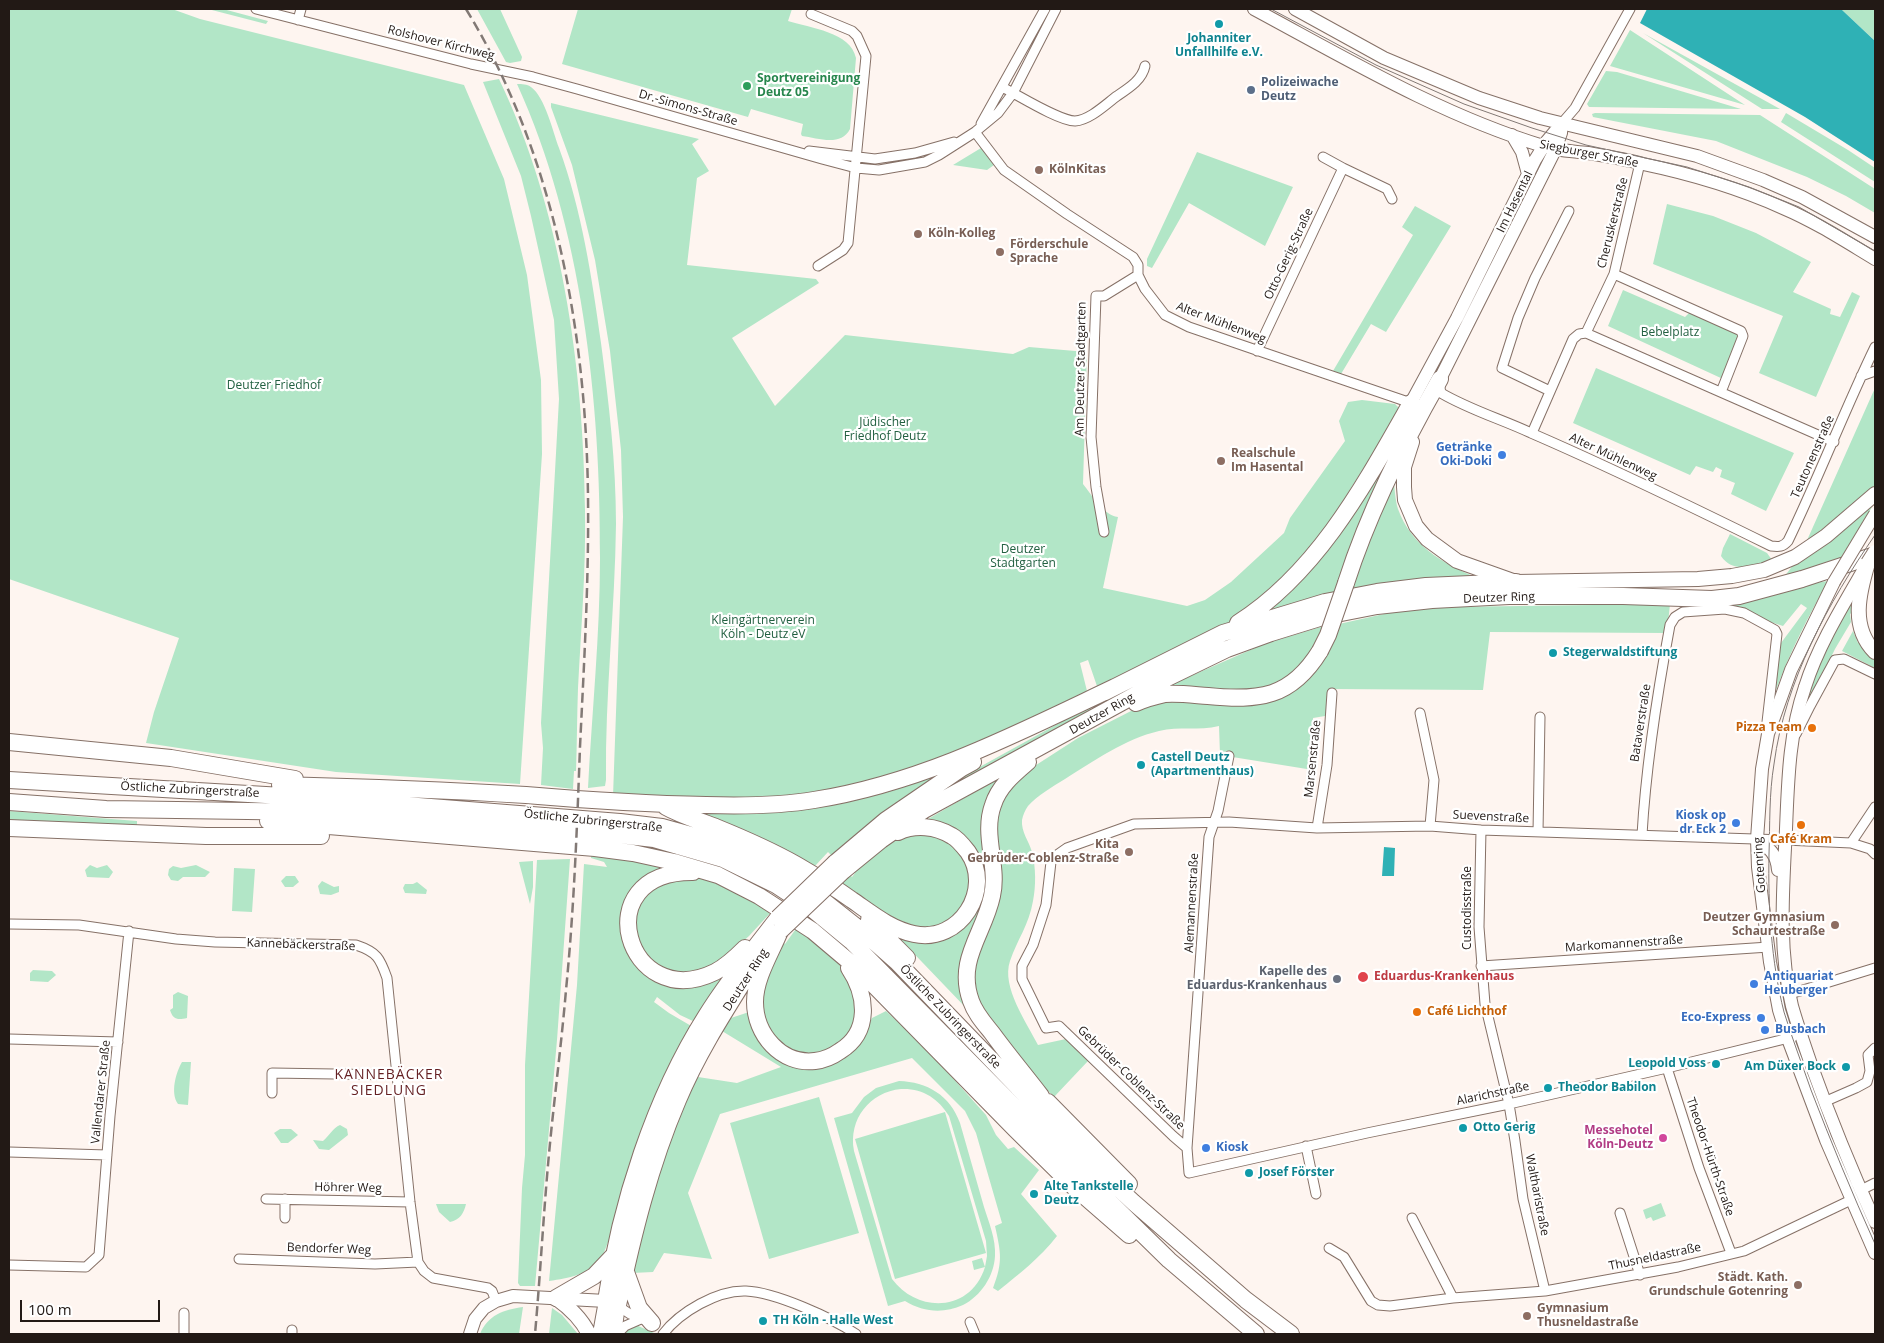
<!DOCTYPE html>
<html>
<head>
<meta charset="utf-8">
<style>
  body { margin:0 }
  #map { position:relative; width:1884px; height:1343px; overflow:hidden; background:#fef5f0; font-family:"Open Sans",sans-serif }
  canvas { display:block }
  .frame { position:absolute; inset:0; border:10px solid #221915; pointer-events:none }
  .scale { position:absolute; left:20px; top:1300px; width:140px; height:22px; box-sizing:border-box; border:2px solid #221915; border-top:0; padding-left:6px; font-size:15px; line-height:18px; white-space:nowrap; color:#221915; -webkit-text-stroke:4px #fff; paint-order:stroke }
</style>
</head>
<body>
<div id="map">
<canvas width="1884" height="1343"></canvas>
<div class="frame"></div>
<div class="scale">100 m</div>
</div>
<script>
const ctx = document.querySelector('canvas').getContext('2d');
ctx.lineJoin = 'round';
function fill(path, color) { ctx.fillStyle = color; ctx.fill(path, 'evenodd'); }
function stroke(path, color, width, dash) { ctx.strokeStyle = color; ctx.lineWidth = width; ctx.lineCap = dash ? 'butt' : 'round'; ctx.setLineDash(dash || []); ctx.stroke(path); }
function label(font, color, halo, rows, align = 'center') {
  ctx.font = font + ' "Open Sans",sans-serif'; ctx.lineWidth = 4.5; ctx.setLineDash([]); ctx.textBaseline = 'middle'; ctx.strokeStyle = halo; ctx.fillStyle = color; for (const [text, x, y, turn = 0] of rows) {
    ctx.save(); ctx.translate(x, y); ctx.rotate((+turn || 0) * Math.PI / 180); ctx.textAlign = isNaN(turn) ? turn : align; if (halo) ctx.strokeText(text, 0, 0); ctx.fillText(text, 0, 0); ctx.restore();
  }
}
fill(new Path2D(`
  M9,9H172L200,19L464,85L504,179L527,275L541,380L542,454L520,784L336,772L146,743L154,712L179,638L9,579Z
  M208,9H223L268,21L266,24Z
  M477,9H500L522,57L521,61L510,63L506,62Z
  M578,9H792L788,21C810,28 851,32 856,58L850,129C841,147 818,138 802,136L801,134L803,124L751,109L748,117L562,64Z
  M1841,9H1875V41L1873,39Z
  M1630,30L1745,105L1610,66Z
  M1643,33L1780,109H1762Z
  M1606,71L1617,72L1741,109L1589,107L1587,104Z
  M499,79C561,208 584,368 585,510C586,570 581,629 578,688C577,715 577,743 576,771H574L573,789L541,785L543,748L541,723L559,399L554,320L531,216L521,176L483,82Z
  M517,84C522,84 527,84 531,87C545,97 553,132 559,148C582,211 592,278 601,343C609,404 616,463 616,524C615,609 605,695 606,780L605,786L588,788C592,711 600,635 600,558C601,402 582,226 517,84Z
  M551,103L699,139L692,144L709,171L697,178L687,265L816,279L819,283L732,338L775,406L845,335L1013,354L1029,347L1087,352L1083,484C1092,495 1103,515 1118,517L1103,588L1187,606L1205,600L1231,582L1284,533L1290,518L1345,441L1339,421L1348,402L1362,400L1395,404L1399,408L1398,414L1311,551L1225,629L1098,689L1088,660L1080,663L1088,695L931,767L787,799L613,796L623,517L621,450L610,351L595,260L572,165L551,107Z
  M1595,113L1760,115L1875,189V213L1846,196L1807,177L1716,141L1593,117L1592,114Z
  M1786,113L1848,150L1875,168V182L1781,122Z
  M981,148L994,165L987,170L953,165Z
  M1197,152L1293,187L1265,246L1189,203L1152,268L1147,266V259Z
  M1667,204L1713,216L1756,233L1811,262L1793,292L1831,309L1830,314L1840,317L1852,292L1860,296L1816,397L1759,373L1783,316L1653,264Z
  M1415,206L1451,226L1386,332L1371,324L1341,374L1333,371L1413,235L1402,227Z
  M1623,290L1685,317L1691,311L1740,334L1723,379L1608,326Z
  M1596,368L1794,453L1766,511L1731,494L1735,483L1720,477L1722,470L1716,467L1713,472L1696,466L1690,475L1573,423Z
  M1433,374L1436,375L1336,595L1247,620L1288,587Z
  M1875,388V499L1872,507L1839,562L1781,581L1800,556Z
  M1393,478C1395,488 1395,500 1398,509C1411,545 1442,563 1475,577L1350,590Z
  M1730,534L1767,553L1772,560C1755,565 1734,575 1721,556L1723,548Z
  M1828,581C1808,617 1790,652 1776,690H1775L1781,643L1807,608L1801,604L1783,626L1714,604L1757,600L1814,583Z
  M1852,602L1853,612L1850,614L1851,622L1835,649L1804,713C1812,674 1832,638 1850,603Z
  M1670,604L1667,633L1490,632L1483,690L1331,689L1328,712L1325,716L1313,718V770L1220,755L1219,726C1199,731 1179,726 1159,731C1125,739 1094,761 1065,779C1052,787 1038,795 1028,806C1025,810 1023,815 1022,820C1021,832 1029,841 1032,852C1036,868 1036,886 1033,901C1029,925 1017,940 1010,961C1001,987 1027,1023 1038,1045L1066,1039L1088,1061L1054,1097L1025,1067L987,1020L973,984L997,850L998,804L1003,795L1030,769L1078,738L1135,709L1170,701H1270L1339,624L1393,612L1445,607Z
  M1324,626L1319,640L1299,673L1259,691L1161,689L1264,644Z
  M1853,631L1858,643L1861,641L1875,660V668L1842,651Z
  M1090,706L1092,712L878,832L976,769Z
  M949,771L837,852L831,855L828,852L815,866C777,844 737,828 696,811Z
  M1005,774L989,866L986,905L968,1010L899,938L901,936C915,935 929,933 943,932C947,931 954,932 958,930C981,922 993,874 979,856C973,848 933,829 923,822Z
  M9,811L137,821V826L9,820Z
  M920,833L952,841L972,872L962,912L934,928L895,924L840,884L850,875L852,877L855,873L852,869C877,851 890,840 920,833Z
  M591,853L674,866L654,873L624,940L684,987L696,986L722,979L695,1022L680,1015L657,997L654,1002L669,1013L693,1027L601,1260C586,1275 570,1278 549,1281L577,985L584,864L607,867L604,862L591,858Z
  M570,859L557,1040L535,1286H520L518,1283L522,1188L525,1155V1065L537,860Z
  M533,861V887L530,904L519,862Z
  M90,865L97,868L107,865L113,872L109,878L87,877L85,870Z
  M196,865L210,872L205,877H183L178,881L171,880L168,875L169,869L173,866L181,868Z
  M234,868L255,869L252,912L232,911Z
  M286,876H295L299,882L293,887H285L281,881Z
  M695,877L708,880L773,910L749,936L713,968L674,973L650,962L634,934L639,902L662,881Z
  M322,881L334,887L339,886V892L331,895L320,894L318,886Z
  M417,882L427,890L426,894L405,893L403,888L405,884H413Z
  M798,926L847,970L859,1011L849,1036L825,1053L799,1054L777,1042L762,1016L764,979L782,941L785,944Z
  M33,970L52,971L56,975L48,982L30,981V973Z
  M178,992L188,996L187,1018C178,1020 173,1020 170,1010L173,1008V995Z
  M886,1011L924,1046L986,1115L996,1135L1008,1149L1014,1147L1039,1170L1021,1194L1057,1236C1040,1258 1019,1274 998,1291L993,1288C1003,1262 1001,1253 995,1226L1002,1223L976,1133L965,1111L912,1058L720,1114L688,1193L712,1259L664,1253L653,1272L632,1273L647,1206L680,1112L698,1077L737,1083L781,1067L722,1031L731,1018L749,1012C752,1040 763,1047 785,1062L850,1053L860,1043L872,1018Z
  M182,1062H191L188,1105L178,1104C170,1093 176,1072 182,1062Z
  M899,1081C927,1082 950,1095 960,1123C968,1151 976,1179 984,1207C989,1223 996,1239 995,1256C994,1276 981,1296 963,1305C943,1314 923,1312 905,1301L888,1306L834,1118L852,1113L864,1097L876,1088ZM901,1089C922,1088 938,1098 949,1116L986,1241L987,1256L985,1267L982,1258L972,1261L974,1270L985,1267C971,1312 918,1314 892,1279L854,1151C848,1119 870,1092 901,1089Z
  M819,1097L859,1233L769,1259L730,1123Z
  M945,1112L986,1253L895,1279L855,1139Z
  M340,1125L347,1129L348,1135L329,1150L319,1149L313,1140L323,1141C329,1136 333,1128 340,1125Z
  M280,1129H291L298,1135L288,1143H281L274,1133Z
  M1661,1203L1666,1216L1653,1221L1651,1217L1646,1219L1643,1210Z
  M436,1204H466C464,1213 460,1220 450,1222L439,1212Z
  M523,1307L519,1334H480C488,1315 503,1310 523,1307Z
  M552,1308L562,1315L578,1334H549Z
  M636,1325L654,1333V1334H622Z`), '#b2e6c7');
fill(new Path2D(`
  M1647,9H1841L1875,41V162L1805,117L1640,23Z
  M1384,847L1395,848L1394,876H1382Z`), '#2fb1b5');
const street = new Path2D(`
  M256,9L471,64L533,77L577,89L822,159L856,168L879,170L925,162L939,155L975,132L998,113L1013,93L1056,9
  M811,14L852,31L857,36L866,56L848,243L843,250L818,266
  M298,20L301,9
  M1002,87C1018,95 1059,121 1075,121C1090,120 1106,104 1117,96C1129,88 1142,80 1145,66
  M1562,123L1575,108L1630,9
  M981,124L1045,9
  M975,132L1004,170L1067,214L1133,257L1138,265V275L1145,289L1165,315L1189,327L1411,403
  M809,151L875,159L915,153L954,142
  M1323,157L1343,168
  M1614,274L1741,331L1743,336L1721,392
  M1586,333L1834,442
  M1586,333L1614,274L1640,163
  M1257,351L1343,168L1387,189L1392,199
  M1861,376L1875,371
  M1439,383L1441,393C1470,410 1501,419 1531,433C1612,468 1692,507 1771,546C1779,547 1783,547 1788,541C1819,477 1844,411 1875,347
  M1550,391L1502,368L1518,318L1535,278L1569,211
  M1532,433L1573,339L1579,334L1586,333
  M1104,532L1096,487L1091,437L1096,296H1104L1138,275
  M1420,713L1434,780L1430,826
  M1796,734L1810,706L1835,660L1844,659L1875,674
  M1229,756L1218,811L1209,837L1187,1148L1189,1173L1367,1133L1509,1104L1667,1068L1793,1037
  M1317,828L1327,765L1332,693
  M1481,830L1479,927L1485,1004L1509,1104L1515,1141L1523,1199L1545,1291
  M1538,832L1540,717
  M1642,835C1646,764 1657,695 1670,625L1675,617L1683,612L1725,609L1744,613L1775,630L1777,634L1767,722L1768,731
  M1851,843L1875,807
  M9,924L79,925L176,939L215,942L356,945C377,952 380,958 387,978L410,1202L418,1262L424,1271L433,1278L488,1288L492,1291L496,1301
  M1481,966L1769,947
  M1790,994L1875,968
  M9,1039L118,1042
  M1667,1068L1699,1168L1731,1253
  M272,1093V1073L397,1075
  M1824,1102L1856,1088L1867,1082L1870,1071L1868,1055L1875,1048
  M1306,1146L1316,1194
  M1187,1148L1173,1136L1059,1026L1046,1028L1022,979V966L1033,945L1046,905L1051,862L1057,855L1067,848L1134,824L1229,822L1317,828L1430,826L1481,830L1785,840L1851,843L1870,849L1875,854
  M9,1152L107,1155
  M1861,1190L1875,1183
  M266,1199L410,1202
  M285,1199V1218
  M1620,1213L1640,1275
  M1412,1218L1453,1298
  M1329,1248L1344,1257L1371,1301L1378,1305L1390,1306L1453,1298L1545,1291L1678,1267L1744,1251L1851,1200
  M239,1259L375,1264L418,1262
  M9,1265L86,1267L99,1255L110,1116L129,931
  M615,1304L630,1314L645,1320
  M184,1313V1334
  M970,1322L975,1334
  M292,1334V1330
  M617,1334L625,1326L641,1319
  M663,1334C680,1312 717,1290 746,1291C775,1292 832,1318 856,1334`);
const secondary = new Path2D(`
  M1254,9C1347,59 1441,115 1543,146C1558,151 1573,151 1588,153C1606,156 1625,159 1643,164C1691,174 1738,188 1783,208C1816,222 1845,241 1875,259
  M1295,9L1384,58L1479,98L1540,118L1697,156L1763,180L1802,197L1875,237
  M1512,135L1522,152L1528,174
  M1440,379L1555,150L1561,133L1562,123
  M1411,403L1457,318L1535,160L1547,141L1562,123
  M1864,569C1842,607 1818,646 1805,687C1789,733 1788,781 1786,829C1783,888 1778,949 1792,1006C1798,1027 1805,1047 1812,1067C1831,1120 1852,1171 1875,1222
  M1834,582L1791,670L1768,734L1762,769L1757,839L1758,867L1770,962L1779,1010L1788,1039L1826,1140L1875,1253
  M1757,839C1769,848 1777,854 1778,870
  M470,1334L475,1319L484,1308L496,1301L513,1296L606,1301`);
const primary = new Path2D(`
  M1412,442L1404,467V487L1405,500L1416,526L1427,539L1457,561L1516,582L1698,579L1732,576L1764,570L1795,557L1826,536L1875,494
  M1868,563C1859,593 1850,627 1875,652
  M556,1298C570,1308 581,1318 589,1334
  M600,1334L606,1301
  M614,1334L618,1305`);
const highway = new Path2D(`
  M1346,583C1369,511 1403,444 1440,379
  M1238,623C1318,572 1365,484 1411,403
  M1105,692L1223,633L1325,602L1377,592L1426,586L1516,582
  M1136,703C1145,699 1156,696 1165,694C1179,693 1194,695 1208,696C1259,701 1291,698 1320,651
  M9,742L171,758L295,779
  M1028,762C1014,774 999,786 993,805C982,835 999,866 992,896C984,934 956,960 971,1001C975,1013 984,1023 992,1033C1008,1055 1025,1075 1041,1096
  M9,780L317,798L620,822L662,827L705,839L740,852L796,882L820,898L863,932L897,962L1087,1159L1133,1202L1246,1300L1291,1334
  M280,785C362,787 444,790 526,795C586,800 646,804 706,805C742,806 779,806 814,800C922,783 1018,733 1115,687
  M9,802L106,809L318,812L611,834L654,839L723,859L776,885L811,908L851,941L1075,1168L1169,1260L1256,1334
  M666,807C682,816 701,821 718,828C745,839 772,851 797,865C816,876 834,887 852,900C871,913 890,929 914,934C960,944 994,889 968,852C964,847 958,839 952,836C936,826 915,824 898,832
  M268,821L595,848L633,853L674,862L718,875L759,896L813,931L858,969L1015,1129L1075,1188L1129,1235
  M9,828L206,836H321
  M835,863L886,820L962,768L973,762
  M843,871L881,840L924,810L1159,682L1227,649L1271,633L1326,616L1377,606L1432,600L1509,596H1623L1712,599L1739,596L1802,579L1875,555
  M693,872C584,871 627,1015 715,972C727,966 736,957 745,948
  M869,920L907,958
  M780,931C771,953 755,978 755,1002C755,1034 781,1065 815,1061C824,1060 833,1056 840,1051C871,1032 867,995 849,968
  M1048,1102L1129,1184
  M626,1272L639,1308L652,1323
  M556,1298L594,1276L613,1256
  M606,1301C620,1205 654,1098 706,1016C727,982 753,950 778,918
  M618,1305C633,1235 650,1165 678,1100C699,1050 729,1005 757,960`);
stroke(street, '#867167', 11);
stroke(secondary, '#867167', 14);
stroke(primary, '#867167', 16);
stroke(highway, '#867167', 18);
stroke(street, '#fff', 9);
stroke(secondary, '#fff', 12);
stroke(primary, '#fff', 14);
stroke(highway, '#fff', 16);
stroke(new Path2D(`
  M1271,9L1376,65L1464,104L1532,128L1586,145L1687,167L1749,187L1799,207L1875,251
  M1875,535C1828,603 1785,681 1774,764C1769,794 1770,824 1769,854C1768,906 1771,961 1784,1012C1792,1038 1802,1064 1811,1090C1831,1142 1852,1193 1875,1244`), '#827975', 1);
stroke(new Path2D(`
  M466,9C554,153 586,329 588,496C589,580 584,663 580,747C577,828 574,909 566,990C561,1049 553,1107 548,1165C543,1222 540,1278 535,1334`), '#827975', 2.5, [10, 5]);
const secondaryBridge = new Path2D(`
  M1834,582L1875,514`);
const primaryBridge = new Path2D(`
  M1868,563L1875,552`);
const highwayBridge = new Path2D(`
  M1320,651L1328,635L1346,583
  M778,918L835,863
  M780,931L843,871`);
stroke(secondaryBridge, '#867167', 14, []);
stroke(primaryBridge, '#867167', 16, []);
stroke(highwayBridge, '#867167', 18, []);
stroke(secondaryBridge, '#fff', 12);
stroke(primaryBridge, '#fff', 14);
stroke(highwayBridge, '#fff', 16);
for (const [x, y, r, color] of [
  [1219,24,5,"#0f9aa8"],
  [747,86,5,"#2e9e5b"],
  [1251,90,5,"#5c6f8a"],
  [1039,170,5,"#8d6e63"],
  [918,234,5,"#8d6e63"],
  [1000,252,5,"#8d6e63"],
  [1502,455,5,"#3f7fe0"],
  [1221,461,5,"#8d6e63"],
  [1553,653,5,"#0f9aa8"],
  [1812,728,5,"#e8710a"],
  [1141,765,5,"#0f9aa8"],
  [1736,823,5,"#3f7fe0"],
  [1801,825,5,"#e8710a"],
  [1129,852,5,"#8d6e63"],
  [1835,925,5,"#8d6e63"],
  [1363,977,6,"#e0444e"],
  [1337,979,5,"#6b7280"],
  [1754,984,5,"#3f7fe0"],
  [1417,1012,5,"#e8710a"],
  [1761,1018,5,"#3f7fe0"],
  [1765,1030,5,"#3f7fe0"],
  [1716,1064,5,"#0f9aa8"],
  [1846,1067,5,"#0f9aa8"],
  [1548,1088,5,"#0f9aa8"],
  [1463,1128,5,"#0f9aa8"],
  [1663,1138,5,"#d1479c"],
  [1206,1148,5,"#3f7fe0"],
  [1249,1173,5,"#0f9aa8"],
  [1034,1194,5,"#0f9aa8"],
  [1798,1285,5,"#8d6e63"],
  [1527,1316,5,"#8d6e63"],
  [763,1321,5,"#0f9aa8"]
]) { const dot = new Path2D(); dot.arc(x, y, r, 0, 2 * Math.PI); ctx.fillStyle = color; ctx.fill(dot); stroke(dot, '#fff', 2); }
label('bold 12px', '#0d838f', '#fff', [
  ["Johanniter",1219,39,"center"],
  ["Unfallhilfe e.V.",1219,53,"center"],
  ["Stegerwaldstiftung",1563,653],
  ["Castell Deutz",1151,758],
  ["(Apartmenthaus)",1151,772],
  ["Leopold Voss",1706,1064,"right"],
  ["Am Düxer Bock",1836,1067,"right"],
  ["Theodor Babilon",1558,1088],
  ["Otto Gerig",1473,1128],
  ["Josef Förster",1259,1173],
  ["Alte Tankstelle",1044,1187],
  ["Deutz",1044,1201],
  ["TH Köln - Halle West",773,1321]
], 'left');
label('12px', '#221915', '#fff', [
  ["Rolshover Kirchweg",441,43,14],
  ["Dr.-Simons-Straße",688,108,16],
  ["Siegburger Straße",1589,154,11],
  ["Im Hasental",1515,202,-64],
  ["Cheruskerstraße",1613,223,-76],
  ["Otto-Gerig-Straße",1289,254,-65],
  ["Alter Mühlenweg",1221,323,21],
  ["Am Deutzer Stadtgarten",1081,369,-89],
  ["Alter Mühlenweg",1613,457,25],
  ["Teutonenstraße",1813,457,-66],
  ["Deutzer Ring",1499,598,-2],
  ["Deutzer Ring",1102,714,-29],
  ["Bataverstraße",1641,723,-81],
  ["Marsenstraße",1313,759,-84],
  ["Östliche Zubringerstraße",190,790,3],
  ["Suevenstraße",1491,817,3],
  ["Östliche Zubringerstraße",593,821,6],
  ["Gotenring",1760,865,-94],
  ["Alemannenstraße",1192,903,-87],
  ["Custodisstraße",1468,908,-90],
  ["Markomannenstraße",1624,944,-4],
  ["Kannebäckerstraße",301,945,2],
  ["Deutzer Ring",746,980,-57],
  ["Östliche Zubringerstraße",950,1017,46],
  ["Gebrüder-Coblenz-Straße",1131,1078,44],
  ["Vallendarer Straße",101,1092,-84],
  ["Alarichstraße",1493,1094,-12],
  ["Theodor-Hürth-Straße",1710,1157,71],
  ["Höhrer Weg",348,1188,1],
  ["Waltharistraße",1537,1195,79],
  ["Bendorfer Weg",329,1249,2],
  ["Thusneldastraße",1655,1257,-12]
]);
label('bold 12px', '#27864d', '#fff', [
  ["Sportvereinigung",757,79],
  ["Deutz 05",757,93]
], 'left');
label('bold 12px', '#4e5e75', '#fff', [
  ["Polizeiwache",1261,83],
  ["Deutz",1261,97]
], 'left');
label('bold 12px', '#785e54', '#fff', [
  ["KölnKitas",1049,170],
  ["Köln-Kolleg",928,234],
  ["Förderschule",1010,245],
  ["Sprache",1010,259],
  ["Realschule",1231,454],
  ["Im Hasental",1231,468],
  ["Kita",1119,845,"right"],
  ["Gebrüder-Coblenz-Straße",1119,859,"right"],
  ["Deutzer Gymnasium",1825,918,"right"],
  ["Schaurtestraße",1825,932,"right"],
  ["Städt. Kath.",1788,1278,"right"],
  ["Grundschule Gotenring",1788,1292,"right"],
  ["Gymnasium",1537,1309],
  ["Thusneldastraße",1537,1323]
], 'left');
label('12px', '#226041', '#fff', [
  ["Bebelplatz",1670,333],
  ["Deutzer Friedhof",274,386],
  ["Jüdischer",885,423],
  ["Friedhof Deutz",885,437],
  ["Deutzer",1023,550],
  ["Stadtgarten",1023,564],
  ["Kleingärtnerverein",763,621],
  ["Köln - Deutz eV",763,635]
]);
label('bold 12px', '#366cbe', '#fff', [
  ["Getränke",1492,448],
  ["Oki-Doki",1492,462],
  ["Kiosk op",1726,816],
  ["dr Eck 2",1726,830],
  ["Antiquariat",1764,977,"left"],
  ["Heuberger",1764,991,"left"],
  ["Eco-Express",1751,1018],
  ["Busbach",1775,1030,"left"],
  ["Kiosk",1216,1148,"left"]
], 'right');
label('bold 12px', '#c56008', '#fff', [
  ["Pizza Team",1802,728],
  ["Café Kram",1801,840,"center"],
  ["Café Lichthof",1427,1012,"left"]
], 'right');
label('bold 12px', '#5b616d', '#fff', [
  ["Kapelle des",1327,972],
  ["Eduardus-Krankenhaus",1327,986]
], 'right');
label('bold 12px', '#be3a42', '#fff', [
  ["Eduardus-Krankenhaus",1374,977]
], 'left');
label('bold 12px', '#b23c85', '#fff', [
  ["Messehotel",1653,1131],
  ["Köln-Deutz",1653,1145]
], 'right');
ctx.letterSpacing = '1px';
label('14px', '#641f22', '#fff', [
  ["KANNEBÄCKER",389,1075],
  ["SIEDLUNG",389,1091]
]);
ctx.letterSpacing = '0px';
</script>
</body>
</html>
